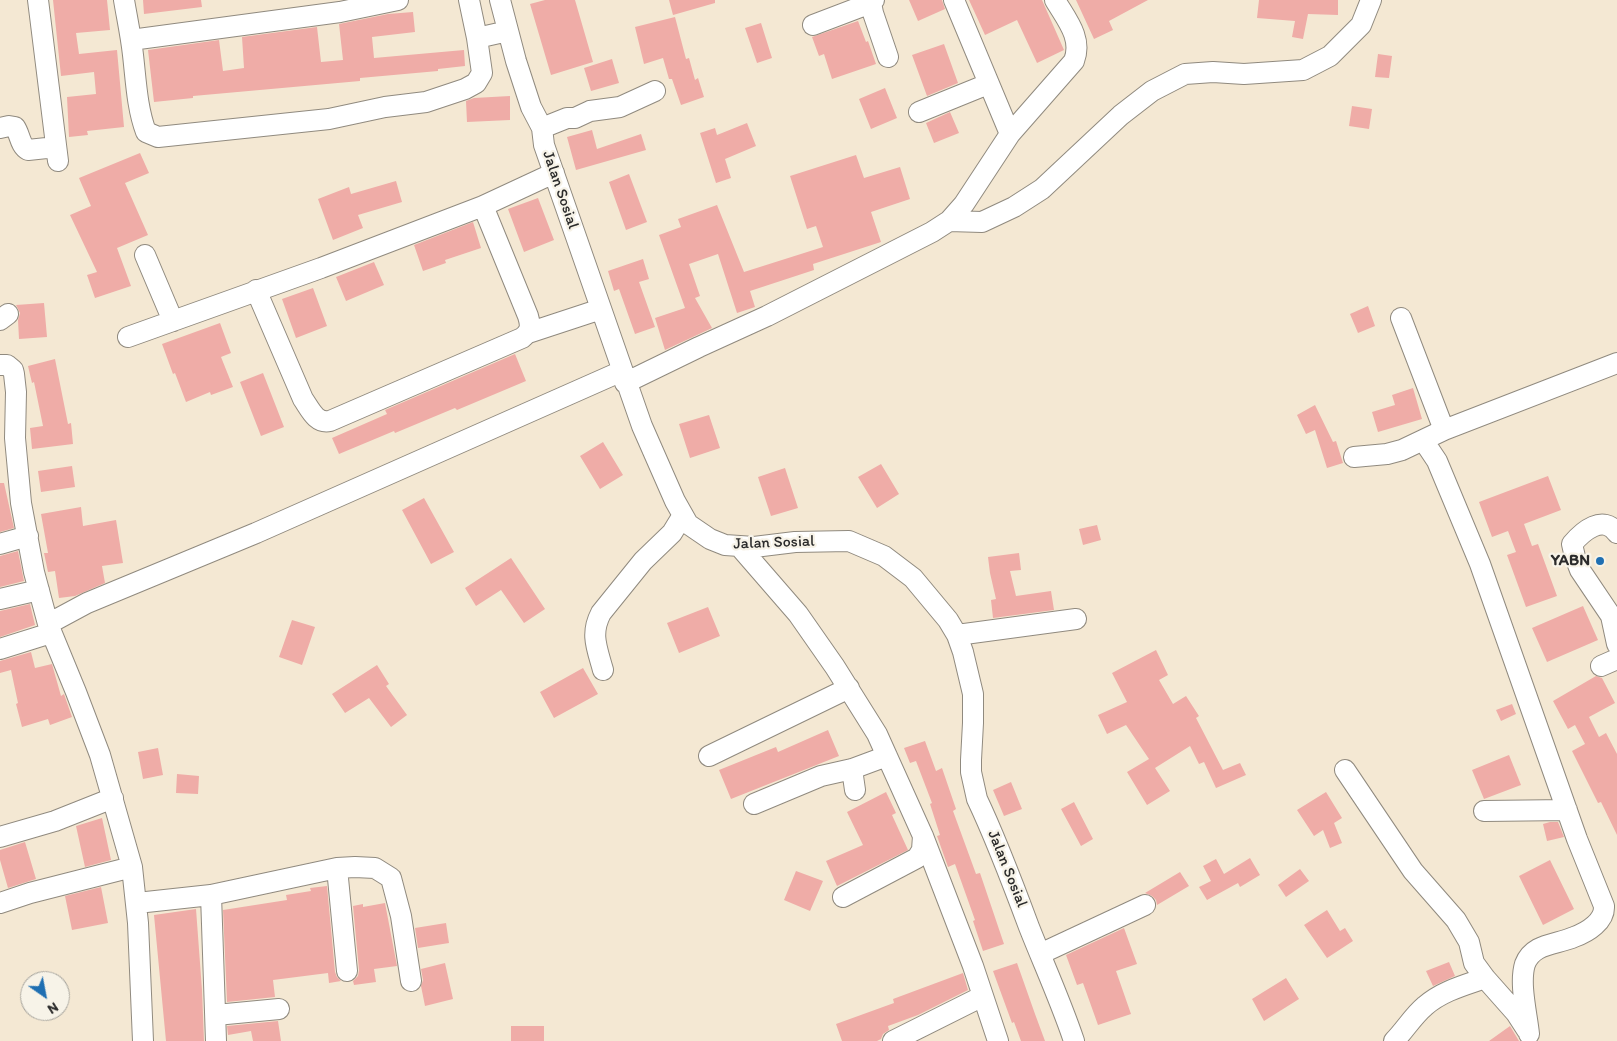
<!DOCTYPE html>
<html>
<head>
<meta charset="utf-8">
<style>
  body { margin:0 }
  #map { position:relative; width:1617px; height:1041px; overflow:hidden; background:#f4e8d3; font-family:Itim,sans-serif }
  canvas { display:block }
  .north { position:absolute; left:20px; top:971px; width:50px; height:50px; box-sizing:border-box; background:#f7f3e8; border:1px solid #a5a39c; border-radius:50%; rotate:147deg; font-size:14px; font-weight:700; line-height:20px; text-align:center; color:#2b2b2b }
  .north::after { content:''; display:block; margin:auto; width:18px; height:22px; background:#1f6fb2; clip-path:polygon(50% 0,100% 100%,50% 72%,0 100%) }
</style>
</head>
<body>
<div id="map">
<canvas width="1617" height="1041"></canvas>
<div class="north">N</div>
</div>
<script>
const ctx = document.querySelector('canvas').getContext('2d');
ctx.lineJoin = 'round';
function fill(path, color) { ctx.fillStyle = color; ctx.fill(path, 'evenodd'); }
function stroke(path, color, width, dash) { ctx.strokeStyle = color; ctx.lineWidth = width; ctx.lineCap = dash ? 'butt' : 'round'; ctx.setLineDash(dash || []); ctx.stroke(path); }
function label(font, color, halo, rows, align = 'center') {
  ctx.font = font + ' Itim,sans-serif'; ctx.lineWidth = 4.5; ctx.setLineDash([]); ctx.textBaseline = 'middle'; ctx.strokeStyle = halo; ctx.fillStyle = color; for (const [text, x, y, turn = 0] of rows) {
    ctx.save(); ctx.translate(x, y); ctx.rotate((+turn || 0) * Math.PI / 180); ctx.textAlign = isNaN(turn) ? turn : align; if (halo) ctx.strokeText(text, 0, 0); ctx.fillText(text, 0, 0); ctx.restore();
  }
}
fill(new Path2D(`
  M53,0H107L110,30L76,33L79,54L117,50L124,127L87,131L88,135L69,137L67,97L96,94L94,72L61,76Z
  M143,0H201L202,7L144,14Z
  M545,0H575L593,62L551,75L530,4Z
  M669,0H715V3L673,15Z
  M909,0H942L945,9L918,21Z
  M969,0H1042L1064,50L1037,63L1017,20L985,35Z
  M1076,0H1148L1109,21L1113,30L1094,39Z
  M1259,0H1338V15L1308,14L1303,39L1292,37L1295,21L1257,18Z
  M413,12L415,32L372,37L374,58L464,50L465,66L438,69V71L360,78V81L193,96V98L154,102L148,50L219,40L223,71L244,68L242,37L317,27L321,62L343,60L339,24L388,14Z
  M675,17L686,59L689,58L695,80L698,78L704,97L681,105L672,79H669L663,58L644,64L635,27Z
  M858,21L866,42L868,41L876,64L832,79L824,54L819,56L812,37Z
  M761,23L772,58L757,63L745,28Z
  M944,44L958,83L927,96L912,55Z
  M1378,54L1392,56L1389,78L1375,77Z
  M612,59L619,83L591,91L584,68Z
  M885,88L897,118L871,129L859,99Z
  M510,96V120L467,122L466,101L474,98Z
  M1352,106L1372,109L1369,129L1349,126Z
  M950,112L959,133L934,143L926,123Z
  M747,123L756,146L725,159L731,178L716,183L700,133L715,128L717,135Z
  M592,130L597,149L641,134L646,150L576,170L567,137Z
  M140,153L149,173L125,183L148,235L117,248L131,286L95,298L87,275L97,272L70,215L91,206L79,178Z
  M856,155L864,178L900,167L910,199L871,212L881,242L813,264L814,270L750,291L755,307L737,313L718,254L689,264L700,296L695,298L712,328L665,350L655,318L685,308L659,235L681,227L678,219L717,205L744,272L823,247L816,226L807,229L790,176Z
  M629,174L647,222L626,230L609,182Z
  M396,181L402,202L358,215L363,228L333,240L318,199L349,187L351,194Z
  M538,198L554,240L524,252L508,209Z
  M473,222L481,248L445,260L446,263L423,271L414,245Z
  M643,259L649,279L639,282L655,327L635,334L619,289L614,291L608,271Z
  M374,262L384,285L346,301L336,277Z
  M313,288L327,326L296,338L282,299Z
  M44,303L47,337L19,339L18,320L20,313L16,305Z
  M1368,306L1375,326L1358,333L1350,314Z
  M220,323L231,353L221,357L233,387L211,395L210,392L186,402L175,373L173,374L162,344Z
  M515,354L526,381L457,410L455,408L395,433L394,431L339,454L332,438L387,414L385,410Z
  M55,359L68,424L71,423L73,444L32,449L30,428L43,426L34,382L32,383L28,366Z
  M263,373L284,427L261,436L240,382Z
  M1413,388L1422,419L1378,432L1372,412L1395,405L1392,395Z
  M1315,405L1333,442L1336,441L1343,463L1327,468L1315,430L1306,434L1297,415Z
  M709,415L720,448L690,458L679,424Z
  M603,442L623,475L600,489L580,456Z
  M881,464L899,494L877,508L858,477Z
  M72,466L75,487L41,492L38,471Z
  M785,468L798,508L771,516L758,477Z
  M1548,476L1561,510L1524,524L1532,546L1538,544L1557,596L1526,607L1507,555L1516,552L1508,531L1492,537L1479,502Z
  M0,483H4L14,528L0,532Z
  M424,498L454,552L431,564L402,510Z
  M81,507L83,526L116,520L123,563L102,566L105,583L75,596L59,598L55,571L48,572L44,553H48L41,514Z
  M1097,525L1101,540L1083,545L1079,529Z
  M18,551L24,581L0,587V556Z
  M1019,553L1021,570L1010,571L1016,596L1051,591L1054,610L993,618L991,600L996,599L990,573L988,557Z
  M511,558L545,609L524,623L501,590L476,606L465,588Z
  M30,604L35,625L0,637V611Z
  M1583,606L1598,640L1547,662L1532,628Z
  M708,607L720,636L679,653L667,623Z
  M292,620L315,627L302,665L279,657Z
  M1156,650L1168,675L1159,680L1173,704L1186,696L1199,716L1196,718L1223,770L1240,763L1246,775L1216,788L1204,762L1199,764L1190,746L1155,768L1170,791L1147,805L1127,772L1149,759L1126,725L1107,734L1098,715L1127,702L1112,673Z
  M31,652L35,668L52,664L61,696L64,694L72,717L50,725L48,719L22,727L16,704L18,703L11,670L0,673V661Z
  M377,665L389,684L386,686L407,715L391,727L369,698L345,713L332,694Z
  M583,668L598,694L554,718L540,692Z
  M1596,676L1602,678L1615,703L1589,717L1599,737L1606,733L1617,754V835L1601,802L1598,803L1572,751L1585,744L1575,725L1568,729L1553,701Z
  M1512,704L1516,714L1501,721L1496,710Z
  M828,730L839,756L731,799L719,770L776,747L778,752Z
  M925,741L936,771L942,768L956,809L953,811L976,874L980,873L1004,944L983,951L973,921L975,920L955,864L948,867L937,836L940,835L930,804L932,803L916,761L910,763L904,748Z
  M158,748L163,775L143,779L138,752Z
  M1509,755L1521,785L1484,799L1472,770Z
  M177,774L199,776L198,794L176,793Z
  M1011,782L1022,809L1004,816L993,790Z
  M886,792L896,813L892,815L908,850L837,886L826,861L863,845L847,812Z
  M1326,792L1342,818L1334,823L1342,843L1330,848L1323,830L1314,836L1297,810Z
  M1074,802L1093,839L1081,846L1061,809Z
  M102,818L111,860L85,867L76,826Z
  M1550,822H1558L1564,837L1547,841L1543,824Z
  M25,842L36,879L8,888L0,860V850Z
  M1250,858L1260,875L1240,887L1238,883L1207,900L1199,887L1211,881L1203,866L1216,859L1224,874Z
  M1550,860L1574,909L1543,925L1519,876Z
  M1300,869L1309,881L1286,897L1278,885Z
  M796,871L823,881L810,911L784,900Z
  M1180,872L1189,886L1157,905L1156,900L1152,896L1145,893Z
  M327,886L335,972L337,977L341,981L329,983L328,973L273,980L275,997L227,1002L223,910L287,900L286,895L311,891L310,888Z
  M101,887L108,923L72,930L65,896Z
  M385,903L397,966L374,969L376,982L354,985L353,981L358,976L359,970L353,906L363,904V907Z
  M196,909L202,990L204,1041H166L154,915Z
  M1327,910L1340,931L1345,928L1353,941L1327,958L1304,925Z
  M446,923L449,943L418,948L415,928Z
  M1124,928L1137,964L1116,971L1131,1014L1098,1025L1083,983L1077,985L1066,955Z
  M1449,962L1455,976L1433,986L1426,971Z
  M445,963L453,999L425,1006L421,986L423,980L421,969Z
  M1017,963L1035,1014L1045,1041H1021L1014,1022L1012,1023L993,971Z
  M963,973L968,990L918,1015L888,1026L889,1030L883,1034L881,1039L877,1041H842L836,1024L894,1003L893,999Z
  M1286,978L1299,999L1264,1021L1252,999Z
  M278,1021L281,1041H253L251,1031L228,1035L227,1026Z
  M511,1026H544V1041H511Z
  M1510,1026L1519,1041H1489Z`), '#efaca7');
const minor = new Path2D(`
  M38,0L58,161
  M124,0C127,18 131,36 133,55C136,81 137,108 146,132L158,137L329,119L385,107L426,102L465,89L476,83L482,73L477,38L508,31
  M469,0L477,38
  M500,0L516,61L531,107L542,128L544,145L642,426L675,501L688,524L710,539L725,545L754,547L795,542L849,541L884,556L913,578L948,620L957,635L963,652L973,694V723L971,760V772L977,799C997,841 1013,884 1029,927C1044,965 1061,1002 1074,1041
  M874,0L871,3L873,13L888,57
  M954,0L1010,134
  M813,25L871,3
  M131,40L340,12L398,0
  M919,112L988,84
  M0,128L9,126L15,127C20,134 20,146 28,150L56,147
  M542,128L567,118H575L590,111L620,107L655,91
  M949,221L982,222L1014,207L1042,189L1121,115L1152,91L1185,74L1213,72L1244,74L1303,70L1330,56L1361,25L1371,0
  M145,255L173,321
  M256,290L303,399C310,409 316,424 330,421L522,338C531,331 531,326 528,316L483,206
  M1401,318L1444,430
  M0,320L8,314
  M528,333L601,309
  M128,337L321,268L483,206L554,173
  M0,365H7L13,370L14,374L16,392L15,438L21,503L34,572L48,624
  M625,383L699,347L767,316L932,232L949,221L964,204L1010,134L1074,61C1083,38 1066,19 1055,0
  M1423,440L1437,461L1480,564L1577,839L1604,906C1605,921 1588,932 1574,937C1556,945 1533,943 1525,964C1519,983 1527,1014 1529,1034
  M1354,457L1387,454L1402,450L1444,430L1617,363
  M1617,533C1603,514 1583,531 1572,544L1575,557L1580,570L1611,616L1617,644
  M0,544L28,536
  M739,546L798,614L835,667L877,734L923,836L973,966L998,1041
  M0,599L39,590
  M957,635L1076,619
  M0,649L51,633
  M1601,666L1617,659
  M603,670C597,648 590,634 601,613L643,561L672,533L683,515
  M709,756L849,688
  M852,769L855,790
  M1345,770L1413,871L1456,920L1469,942L1474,963L1485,978L1516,1013L1527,1030
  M754,804L821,776L852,769L887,756
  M1484,811L1567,810
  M0,837L55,821L113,798
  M337,868L347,971
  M211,895L216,1041
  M843,897L917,858L922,850L923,836
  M0,903L30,893L132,867
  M137,903L211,895L337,868L355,867L375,868L391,878L401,916L411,981
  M1040,954L1145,905
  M216,1015L279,1009
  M143,1041L138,923L132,867L100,755L76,692L48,624L87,603L256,533L622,371
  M893,1041L983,996
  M1394,1041C1405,1030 1413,1016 1425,1006C1442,991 1465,985 1485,978`);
stroke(minor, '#908a7f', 22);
stroke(minor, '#fff', 20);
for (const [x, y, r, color] of [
  [1600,561,5,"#1f6fb2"]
]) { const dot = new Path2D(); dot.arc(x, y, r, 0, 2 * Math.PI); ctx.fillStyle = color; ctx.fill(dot); stroke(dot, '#f7f3e8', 2); }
label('16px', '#2b2b2b', '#f7f3e8', [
  ["Jalan Sosial",560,190,71],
  ["Jalan Sosial",774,543,-2],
  ["Jalan Sosial",1007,869,68]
]);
label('bold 16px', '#2b2b2b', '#f7f3e8', [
  ["YABN",1590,561]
], 'right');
</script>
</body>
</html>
